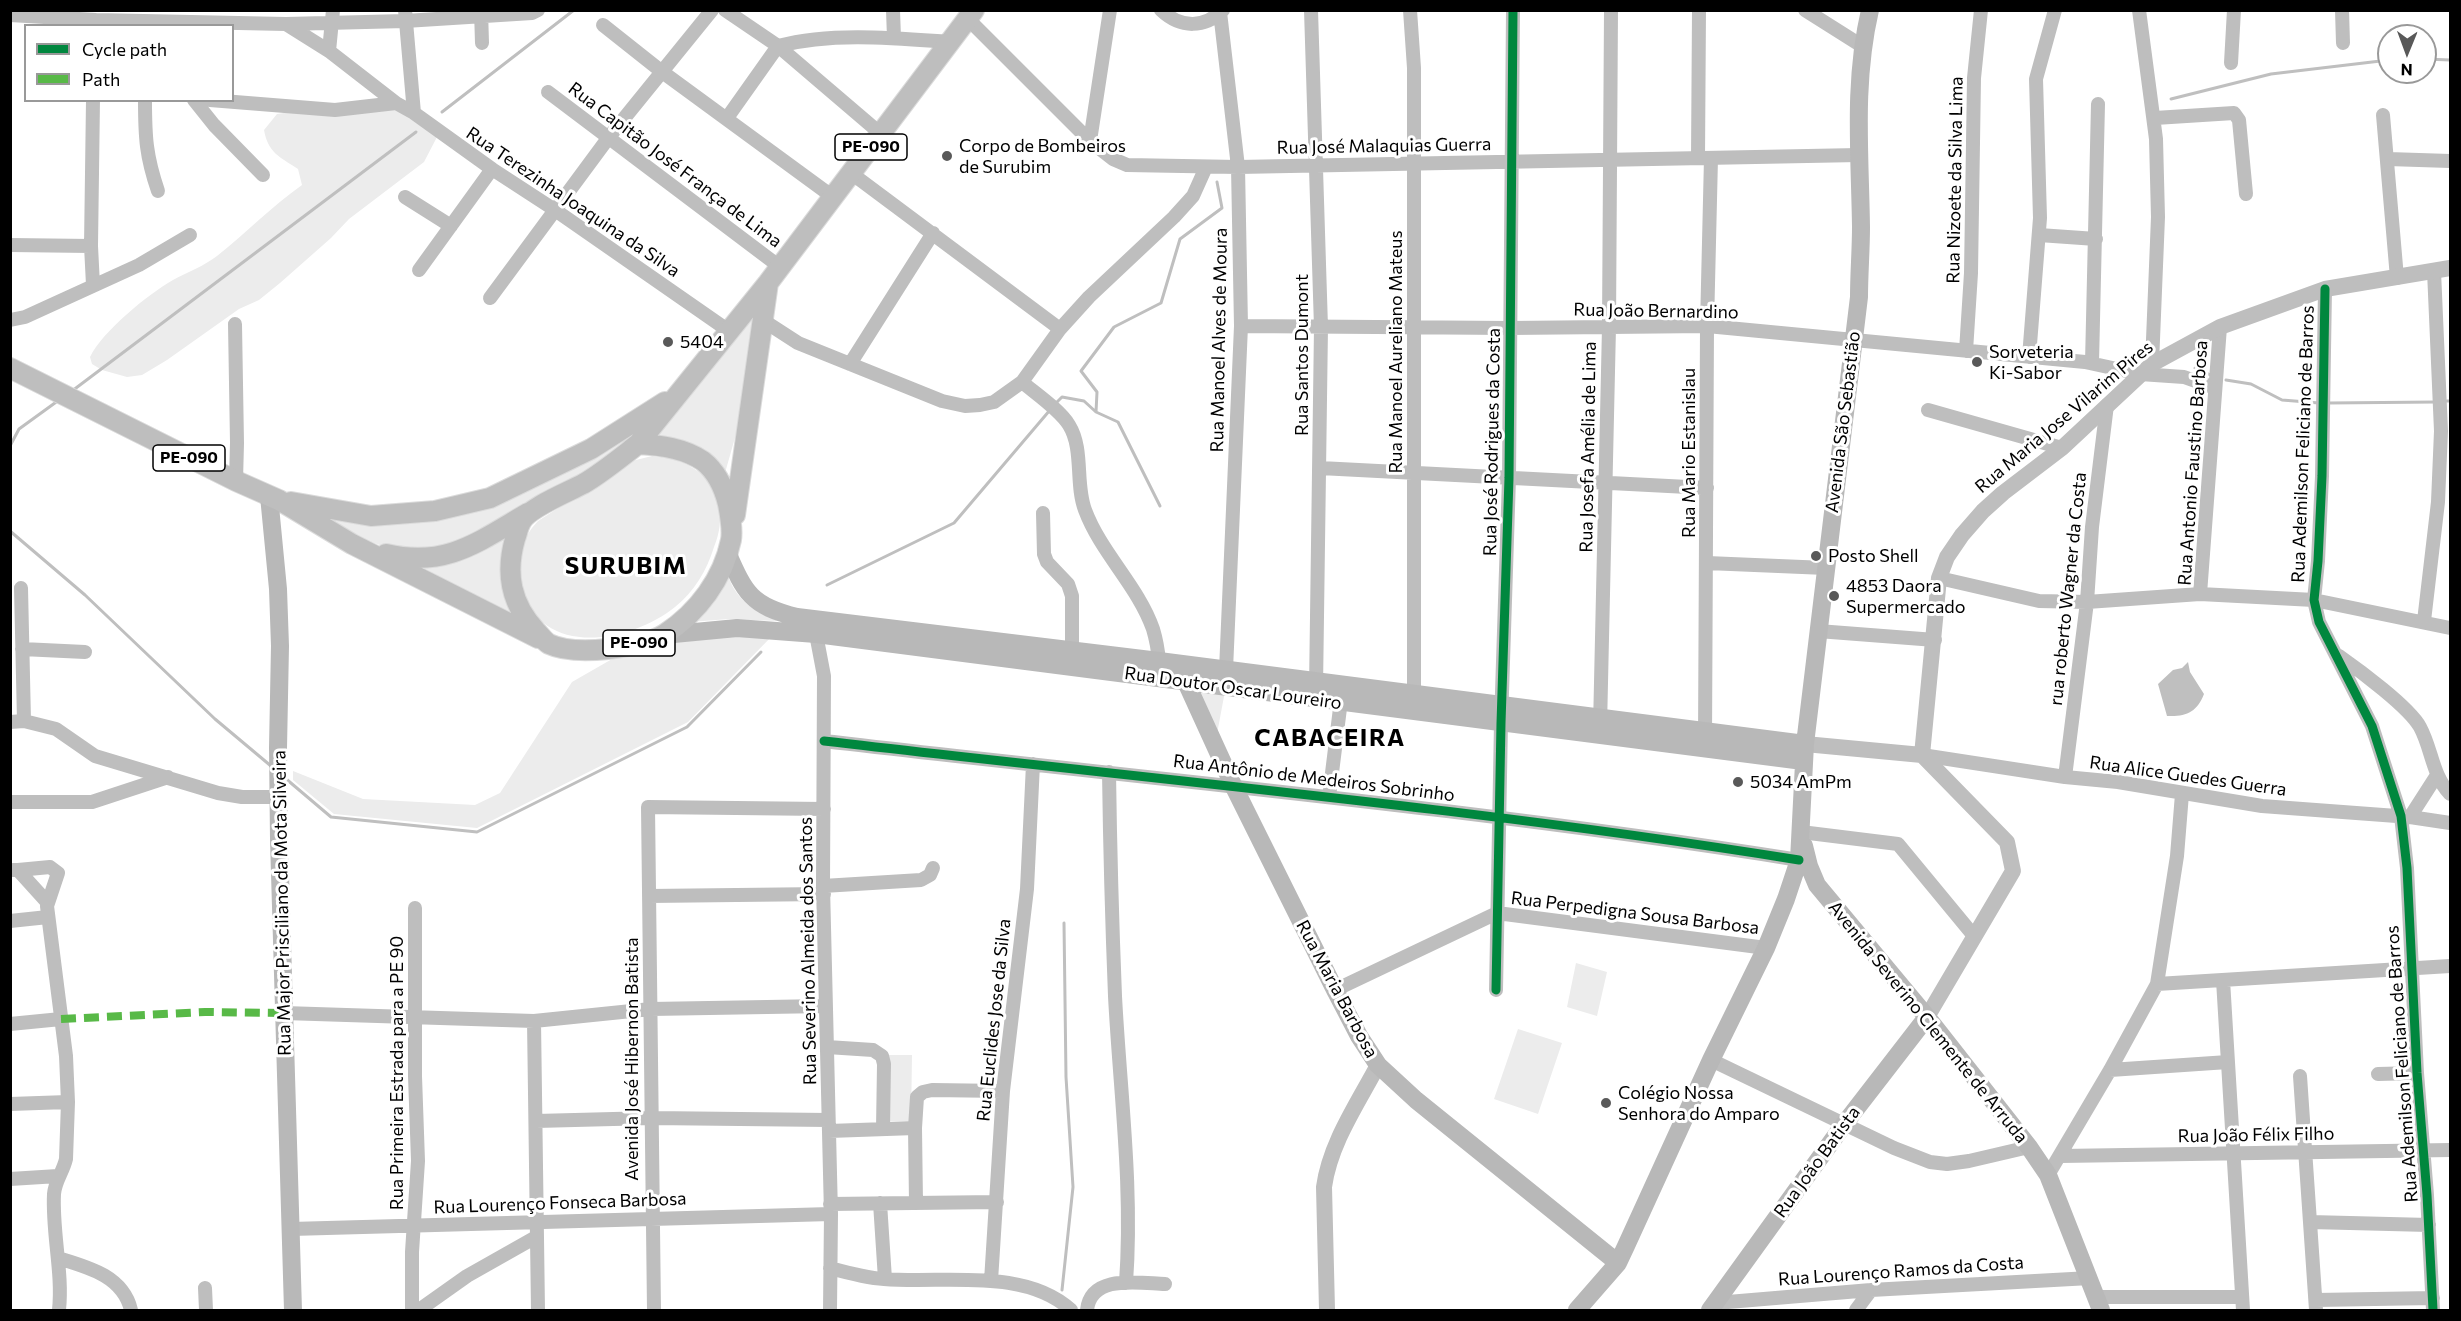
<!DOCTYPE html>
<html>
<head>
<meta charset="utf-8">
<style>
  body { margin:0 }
  #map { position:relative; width:2461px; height:1321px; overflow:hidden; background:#fff; font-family:Commissioner,sans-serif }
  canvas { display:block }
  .frame { position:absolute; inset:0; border:12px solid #000; pointer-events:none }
  .legend { position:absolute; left:24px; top:24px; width:210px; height:78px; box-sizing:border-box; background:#fff; border:2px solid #999; margin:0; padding:8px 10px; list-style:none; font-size:18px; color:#000 }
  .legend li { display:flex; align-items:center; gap:12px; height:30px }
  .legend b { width:30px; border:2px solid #999 }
  .north { position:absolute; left:2377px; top:24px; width:60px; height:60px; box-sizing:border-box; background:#fff; border:2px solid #999; border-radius:50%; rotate:181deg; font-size:16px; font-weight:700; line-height:24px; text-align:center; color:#000 }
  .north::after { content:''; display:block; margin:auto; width:21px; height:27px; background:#595959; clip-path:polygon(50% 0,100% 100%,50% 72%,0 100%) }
</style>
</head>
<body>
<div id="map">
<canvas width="2461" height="1321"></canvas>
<div class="frame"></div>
<ul class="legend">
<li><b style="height:8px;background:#00873e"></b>Cycle path</li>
<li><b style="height:8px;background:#58b947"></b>Path</li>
</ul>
<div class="north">N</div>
</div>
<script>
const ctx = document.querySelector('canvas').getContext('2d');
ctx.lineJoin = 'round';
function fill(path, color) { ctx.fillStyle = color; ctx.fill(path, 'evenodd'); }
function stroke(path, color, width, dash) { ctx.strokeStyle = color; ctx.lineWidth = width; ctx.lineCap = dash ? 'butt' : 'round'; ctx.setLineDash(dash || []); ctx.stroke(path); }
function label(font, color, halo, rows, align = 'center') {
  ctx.font = font + ' Commissioner,sans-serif'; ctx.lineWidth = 6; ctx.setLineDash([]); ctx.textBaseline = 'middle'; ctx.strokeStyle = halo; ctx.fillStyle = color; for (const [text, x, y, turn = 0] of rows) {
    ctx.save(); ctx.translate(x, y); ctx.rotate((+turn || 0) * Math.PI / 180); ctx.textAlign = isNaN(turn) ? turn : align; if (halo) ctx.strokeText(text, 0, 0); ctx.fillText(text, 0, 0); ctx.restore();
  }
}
fill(new Path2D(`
  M385,108L402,110L437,137L424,162L349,219L331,238L280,283L259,300L239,309L167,360L142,375L127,377L102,370L92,364L90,357C103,331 147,295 173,280C188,272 204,266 217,256C246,233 272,206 302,185L298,169C280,157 268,153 264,130L277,114L297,111Z
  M757,312L752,330L736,434L725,473L649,439Z
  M637,430V434L599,463L483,532L434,551L385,547L366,540L318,516L515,496L533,489Z
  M652,456C682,458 710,471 718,502C722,518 720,532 714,547C707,570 694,592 675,607C629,644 537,659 521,584C516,559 521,539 538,521L632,461Z
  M504,539C502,580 499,584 520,622L422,567Z
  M726,570C734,598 752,611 778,621L729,619L690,622Z
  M774,634L688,722L477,828L334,814L293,780V771L363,799L475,805L500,793L572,682L633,647L663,638Z
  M1195,687L1225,691L1217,734Z
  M1576,963L1607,972L1597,1016L1567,1007Z
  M1518,1029L1562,1043L1538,1114L1494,1099Z
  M889,1055H912L911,1121H889Z`), '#ececec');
fill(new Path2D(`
  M2188,662L2190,672L2204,694C2197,712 2186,717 2167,716L2158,684L2173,670L2182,668Z`), '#bfbfbf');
stroke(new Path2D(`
  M2425,59L2450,60
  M2171,99L2271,74L2389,60
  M442,112L574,10
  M2195,368L2213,376
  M2226,380L2251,384L2282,400L2319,403
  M72,391L416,132
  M2444,401H2450
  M1056,403L1062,397L1084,401L1096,412L1097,392L1081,371L1114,327L1161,303L1180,239L1222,208L1217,182
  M2329,403L2436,402
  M1096,412L1118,422L1160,506
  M10,446L19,429L59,400
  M10,531L85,595L215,719L271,766
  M827,585L954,523L1050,410
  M285,778L331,817L477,832L687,727L761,652
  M1062,1290L1073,1187L1066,1077L1064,923`), '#bfbfbf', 3);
const primary = new Path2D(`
  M10,368L236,481L279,500L352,544L538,638
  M638,444C660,445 684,448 703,461C717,472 724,488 728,504C730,515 733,529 731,540C723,579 698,612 665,634C650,644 625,647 608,649C589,651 566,652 549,644C544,641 540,635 536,631C511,604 505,574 515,539C517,534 518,527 521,522C528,508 568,492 583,484C602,473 620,458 638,444Z
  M638,444L768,283L974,10
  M291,502L371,516L435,511L490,498L591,449L665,402
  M735,515L768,283
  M386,554C446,568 478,542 528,513`);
stroke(primary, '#dbdbdb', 22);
stroke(new Path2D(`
  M405,10L414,113
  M481,10L482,43
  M725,10L778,46L881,134
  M893,10L894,38
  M1161,10C1181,29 1205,28 1223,10
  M1311,10L1321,327L1316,689
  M1410,10L1414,68V694
  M1805,10L1862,46
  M2139,10L2156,139L2158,217L2152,364
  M2342,10L2343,43
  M1220,12L1238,167L1241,326L1226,670
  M10,15L96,20L286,24L405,21L532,13L538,10
  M968,19L1090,141L1113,159L1127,165L1238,167L1859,155
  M286,24L329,51L396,103L414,113L492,169L555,210L729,331
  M603,25L661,71L833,197
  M329,51L333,10
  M2231,63L2234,10
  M548,92L780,267
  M93,100L91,246L93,285
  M145,100C145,137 146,156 158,191
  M194,100L214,125L263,175
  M210,100L335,110L396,103
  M2383,115L2397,278
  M727,118L778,46C833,32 894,38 949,42
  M2155,118L2234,113L2239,120L2246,194
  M1090,141L1110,10
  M1698,158L1699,10
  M2388,159L2450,161
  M851,173L1060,329
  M405,197L451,226
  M2039,235L2096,239
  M10,245L91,246
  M419,270L492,169
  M2325,289L2322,476L2318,561L2314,600L2319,622L2372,726L2401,816L2407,868L2417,1073L2427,1195L2433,1310
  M490,298L609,137L712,10
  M10,320L25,317L139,265L190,235
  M764,321L798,343L942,401L965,406L980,405L994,402L1022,382L1060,329L1089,297L1174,217L1193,196L1206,167
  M235,324L237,443L236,481
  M1241,326L1510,328L1707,326L2085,362L2140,374L2184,377L2215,388
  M2220,327L2200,594L2314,600L2450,628
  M1966,351L1971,273L1974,78L1981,10
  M2029,357L2040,218L2036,79L2055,10
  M2092,363L2098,104
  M850,364L933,233
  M1022,382C1035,393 1060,410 1069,425C1084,449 1075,484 1085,510C1101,553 1138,586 1153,629C1156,639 1158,650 1159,661
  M1928,410L2062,448
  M1320,468L1707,488
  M1043,513L1044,554L1047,562L1068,584L1072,596V660
  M1707,563L1826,568
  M1939,578L2039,601L2087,602L2200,594
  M21,588L24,721
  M2424,621L2438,502L2441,431L2434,271
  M1818,631L1935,640
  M816,634L824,676L823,886L831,1214L830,1310
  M22,649L85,652
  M2339,656C2359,670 2409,707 2420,727C2432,749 2432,775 2450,794
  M10,722L24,721L56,729L95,756L218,793L242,797H278
  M1600,727L1609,327L1611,10
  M824,741C1149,779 1475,808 1799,860
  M1705,741L1707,326L1711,158
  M1922,755L2065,777L2118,782L2262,806L2410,817L2450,823
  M1109,772C1110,847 1112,921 1115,996C1120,1092 1133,1187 1126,1283
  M2065,777L2087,602L2092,527L2107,405
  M1329,797L1342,692
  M10,802H92L168,777
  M2410,817L2437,775
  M1801,832L1898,844L1974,936
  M13,870H18L47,902
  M18,870L50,867L58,873L47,906L66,1056L68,1102L66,1159C63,1172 55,1181 54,1194C52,1233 63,1272 59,1310
  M823,886L921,880L930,875L933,868
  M649,896L824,894
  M10,921L48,917
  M2223,980L2243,1310
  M2157,984L2450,966
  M1335,990L1497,913L1766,948
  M1496,990L1501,723L1509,478L1513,10
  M284,1013L534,1021L651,1009L825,1006
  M534,1021L538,1310
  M10,1024L61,1019
  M827,1047L873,1050L882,1056L884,1064L883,1129
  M1711,1060L1894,1148L1930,1162L1947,1164L1969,1161L2029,1147
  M2110,1070L2228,1062
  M2378,1074L2417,1073
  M2300,1076L2316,1310
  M10,1104L68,1102
  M536,1121L652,1118L828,1120
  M829,1131L915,1128
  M2061,1156L2450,1150
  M2048,1175L2110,1070L2157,984L2177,856L2182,794
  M10,1179L58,1176
  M880,1203L885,1279
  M916,1203L915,1128L917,1097L923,1092L932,1090L1003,1091
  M830,1204L997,1202
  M2310,1222L2429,1225
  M291,1229L831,1214
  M58,1258C88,1267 123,1276 131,1310
  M830,1268C848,1273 866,1278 884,1279C943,1284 1024,1267 1071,1310
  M991,1281L1003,1091L1027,889L1033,764
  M205,1288L206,1310
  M2097,1297H2242
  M2316,1300L2433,1298
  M1716,1303L1871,1290L2090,1278
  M412,1310V1252L418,1161L415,1076V908
  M419,1310L467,1276L536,1237
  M654,1310L648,807L824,809
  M1087,1310C1091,1274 1138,1283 1165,1284
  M1856,1310L1871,1290`), '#bebebe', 14);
stroke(new Path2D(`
  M1805,744L1922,755L2007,842L2013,871L1927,1017
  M1922,755L1939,578L1947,557L1962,535L1983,511L2003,493L2062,448L2152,364L2220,327L2325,289L2450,268
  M1327,1310L1324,1187C1330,1143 1358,1103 1378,1065`), '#bebebe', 16);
stroke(new Path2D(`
  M269,496L278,589L280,646L278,748L279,840L293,1310
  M727,552C745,593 751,606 797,617L1159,661L1805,744
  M663,635L737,628L816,634L1803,761
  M1181,671L1233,785L1335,990L1359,1036L1378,1065L1416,1100L1618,1263
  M1804,846L1809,866L1817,885L1927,1017L2029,1147L2048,1175L2101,1310
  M1577,1310L1618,1263L1626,1246L1711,1060L1766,948L1786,899L1799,860L1805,744L1859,297C1859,274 1861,250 1861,227C1860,153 1853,83 1870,10
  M1710,1310L1845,1123L1927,1017`), '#b8b8b8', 18);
stroke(primary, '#bebebe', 20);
stroke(new Path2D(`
  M61,1019L205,1012L284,1013`), '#58b947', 8, [15, 8]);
stroke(new Path2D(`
  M2325,289L2322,476L2318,561L2314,600L2319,622L2372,726L2401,816L2407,868L2417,1073L2427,1195L2433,1310
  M824,741C1149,779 1475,808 1799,860
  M1496,990L1501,723L1509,478L1513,10`), '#00873e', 9);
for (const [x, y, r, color] of [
  [947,156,6,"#595959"],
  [668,342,6,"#595959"],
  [1977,362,6,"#595959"],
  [1816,556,6,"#595959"],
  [1834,596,6,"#595959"],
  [1738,782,6,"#595959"],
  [1606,1103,6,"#595959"]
]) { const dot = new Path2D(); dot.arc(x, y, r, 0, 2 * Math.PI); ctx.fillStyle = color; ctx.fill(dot); stroke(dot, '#fff', 2); }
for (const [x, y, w] of [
  [871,147,72],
  [189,458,72],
  [639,643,72]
]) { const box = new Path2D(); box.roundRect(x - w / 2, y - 13, w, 26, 4.5); ctx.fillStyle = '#fff'; ctx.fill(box); stroke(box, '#000', 1.5); }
label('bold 16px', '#000', null, [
  ["PE-090",871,147],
  ["PE-090",189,458],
  ["PE-090",639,643]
]);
label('18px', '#000', '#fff', [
  ["Corpo de Bombeiros",959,146],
  ["de Surubim",959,167],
  ["5404",680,342],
  ["Sorveteria",1989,352],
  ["Ki-Sabor",1989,373],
  ["Posto Shell",1828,556],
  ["4853 Daora",1846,586],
  ["Supermercado",1846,607],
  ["5034 AmPm",1750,782],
  ["Colégio Nossa",1618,1093],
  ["Senhora do Amparo",1618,1114]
], 'left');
label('18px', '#000', '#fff', [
  ["Rua José Malaquias Guerra",1384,146,-1],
  ["Rua Capitão José França de Lima",675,165,37],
  ["Rua Nizoete da Silva Lima",1955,180,-89],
  ["Rua Terezinha Joaquina da Silva",573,202,34],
  ["Rua João Bernardino",1656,311,1],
  ["Rua Manoel Alves de Moura",1219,340,-89],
  ["Rua Manoel Aureliano Mateus",1396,352,-90],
  ["Rua Santos Dumont",1302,355,-90],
  ["Rua Maria Jose Vilarim Pires",2064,417,-40],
  ["Avenida São Sebastião",1843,422,-83],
  ["Rua José Rodrigues da Costa",1492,442,-89],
  ["Rua Ademilson Feliciano de Barros",2303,444,-88],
  ["Rua Josefa Amélia de Lima",1588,447,-89],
  ["Rua Mario Estanislau",1689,453,-90],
  ["Rua Antonio Faustino Barbosa",2193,463,-86],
  ["rua roberto Wagner da Costa",2068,589,-84],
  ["Rua Doutor Oscar Loureiro",1233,688,8],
  ["Rua Alice Guedes Guerra",2188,776,8],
  ["Rua Antônio de Medeiros Sobrinho",1314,778,7],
  ["Rua Major Prisciliano da Mota Silveira",282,903,-91],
  ["Rua Perpedigna Sousa Barbosa",1635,913,7],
  ["Rua Severino Almeida dos Santos",808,951,-91],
  ["Rua Maria Barbosa",1337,989,62],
  ["Rua Euclides Jose da Silva",994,1020,-84],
  ["Avenida Severino Clemente de Arruda",1928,1022,51],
  ["Avenida José Hibernon Batista",632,1059,-90],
  ["Rua Ademilson Feliciano de Barros",2402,1064,-94],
  ["Rua Primeira Estrada para a PE 90",397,1073,-90],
  ["Rua João Félix Filho",2256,1135,-1],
  ["Rua João Batista",1817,1162,-54],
  ["Rua Lourenço Fonseca Barbosa",560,1203,-2],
  ["Rua Lourenço Ramos da Costa",1901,1271,-4]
]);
ctx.letterSpacing = '1.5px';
label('bold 24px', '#000', '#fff', [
  ["SURUBIM",626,566],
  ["CABACEIRA",1330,738]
]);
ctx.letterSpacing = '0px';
</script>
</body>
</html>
